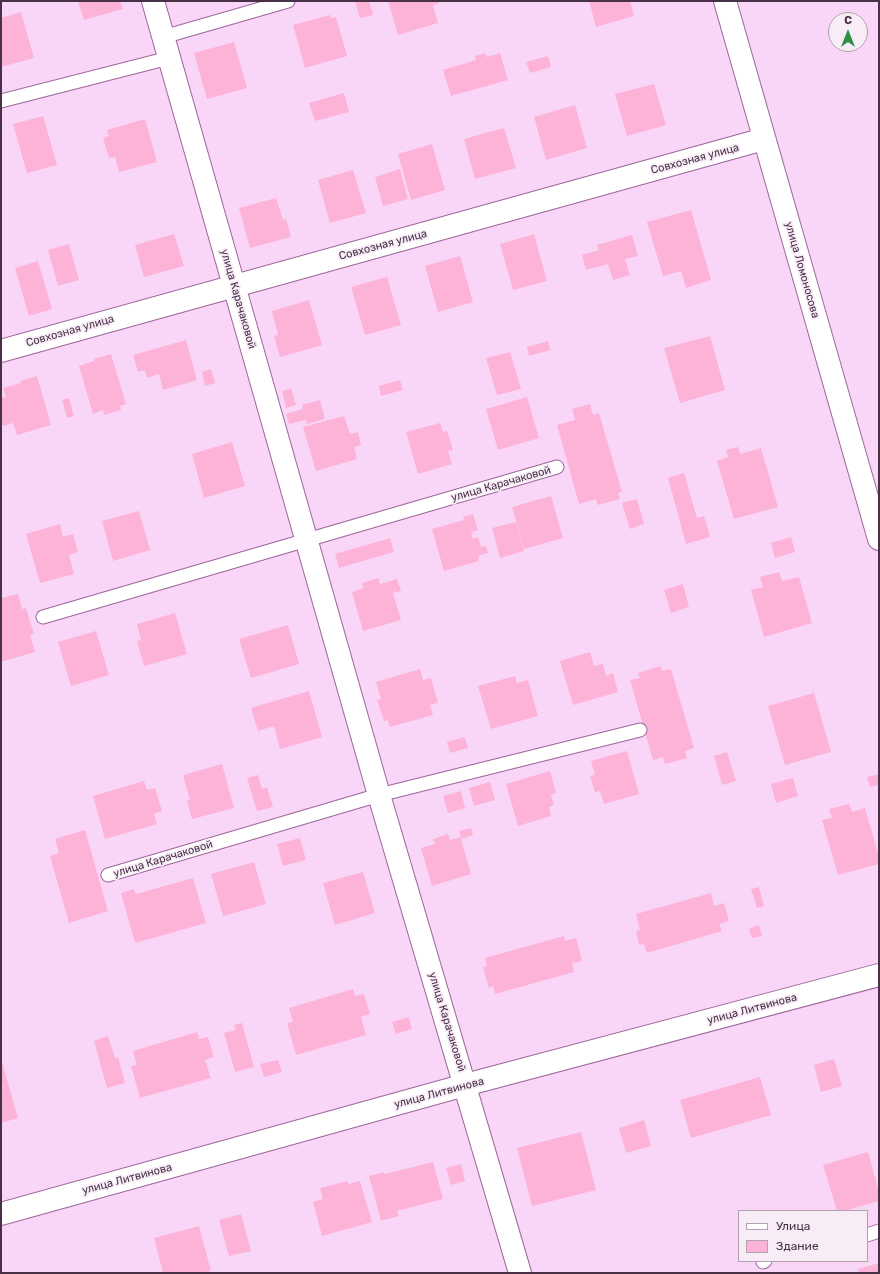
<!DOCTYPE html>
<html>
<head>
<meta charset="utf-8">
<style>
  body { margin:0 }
  #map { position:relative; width:880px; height:1274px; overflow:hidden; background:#f9d6f8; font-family:Rubik,sans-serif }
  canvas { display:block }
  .frame { position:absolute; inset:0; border:2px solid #483147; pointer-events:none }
  .legend { position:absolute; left:738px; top:1210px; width:130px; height:52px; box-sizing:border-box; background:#f8ecf7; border:1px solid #b2a1b1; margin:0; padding:5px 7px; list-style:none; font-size:12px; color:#483147 }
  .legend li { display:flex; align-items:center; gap:8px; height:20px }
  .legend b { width:20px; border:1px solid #b2a1b1 }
  .north { position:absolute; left:828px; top:12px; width:40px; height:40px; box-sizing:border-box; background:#f8ecf7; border:1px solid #b2a1b1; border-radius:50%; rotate:0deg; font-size:11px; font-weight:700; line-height:16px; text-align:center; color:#483147 }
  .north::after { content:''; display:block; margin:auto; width:14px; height:18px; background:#2c8f43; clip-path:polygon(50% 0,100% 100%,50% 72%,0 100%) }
</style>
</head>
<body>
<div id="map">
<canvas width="880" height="1274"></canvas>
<div class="frame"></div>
<ul class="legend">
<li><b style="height:5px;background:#fff"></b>Улица</li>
<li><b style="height:11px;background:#fdb3d8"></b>Здание</li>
</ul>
<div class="north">С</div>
</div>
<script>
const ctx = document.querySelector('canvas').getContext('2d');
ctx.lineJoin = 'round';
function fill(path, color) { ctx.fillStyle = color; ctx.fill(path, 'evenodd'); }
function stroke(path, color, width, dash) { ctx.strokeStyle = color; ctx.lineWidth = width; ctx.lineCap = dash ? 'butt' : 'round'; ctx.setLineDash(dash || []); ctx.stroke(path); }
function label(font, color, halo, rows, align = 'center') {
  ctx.font = font + ' Rubik,sans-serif'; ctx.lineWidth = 3.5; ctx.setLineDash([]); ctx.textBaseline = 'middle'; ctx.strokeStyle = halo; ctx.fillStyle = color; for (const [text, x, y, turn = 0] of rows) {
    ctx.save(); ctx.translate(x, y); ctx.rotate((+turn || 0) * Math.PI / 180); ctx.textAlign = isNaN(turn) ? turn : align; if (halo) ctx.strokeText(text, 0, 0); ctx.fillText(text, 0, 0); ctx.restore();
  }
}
fill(new Path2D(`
  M78,1H120L123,9L84,20Z
  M355,1H369L373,15L360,18Z
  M388,1H438L439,3L433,5L438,23L398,35Z
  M589,1H630L634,16L596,27Z
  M21,12L34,58L1,67V18Z
  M330,15L331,18L336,17L347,56L305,68L293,25Z
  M234,42L247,88L207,99L194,53Z
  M485,53L487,57L500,53L508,80L451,96L443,70L476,60L475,56Z
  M548,56L551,67L530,73L526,62Z
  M654,84L666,125L627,136L615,94Z
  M344,93L349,112L315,121L309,103Z
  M575,105L587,148L546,160L534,117Z
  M43,116L57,165L27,173L13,124Z
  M145,119L157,162L119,172L115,157L109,158L103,138L109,136L107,130Z
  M504,128L516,168L475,179L464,139Z
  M432,144L445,190L411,200L398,154Z
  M400,169L408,199L383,206L375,177Z
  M353,170L366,213L330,223L318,180Z
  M276,198L283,220L286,219L291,237L250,248L239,208Z
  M691,210L711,280L686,288L681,271L663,276L647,222Z
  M174,234L184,266L144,277L135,245Z
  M534,234L547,281L513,290L500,244Z
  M632,235L638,256L625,259L630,275L613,280L608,264L586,270L582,255L599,250L597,245Z
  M69,244L79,280L58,286L48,250Z
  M460,256L473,302L438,312L425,266Z
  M38,261L52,309L29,316L15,268Z
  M387,277L401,325L365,335L351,287Z
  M309,300L322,345L280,357L274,336L278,335L272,311Z
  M710,336L725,390L680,403L664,348Z
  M186,340L197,380L163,390L159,374L147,378L145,370L138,372L133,355Z
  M548,341L550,350L529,356L527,347Z
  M510,352L521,389L497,395L486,358Z
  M111,354L126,404L120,406L121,410L104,415L103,410L93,414L79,366L94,361V359Z
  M211,369L215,383L205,386L202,372Z
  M37,376L51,425L17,435L13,423L3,426L1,421V398L6,397L3,388L21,383L20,381Z
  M400,380L403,390L381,396L379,386Z
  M291,388L296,405L286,408L282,391Z
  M527,397L539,438L498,450L486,409Z
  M69,398L74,416L67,418L62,400Z
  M320,400L325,419L307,424L306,420L289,424L286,414L303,409L302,405Z
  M590,404L593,415L599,413L622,492L618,493L620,499L598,505L596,499L579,504L557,425L575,420L572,409Z
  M344,416L350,434L358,432L361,445L354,447L357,459L316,471L303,427Z
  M440,423L443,432L447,431L453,450L448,451L452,464L418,474L406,432Z
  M232,442L245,486L204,498L192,454Z
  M738,447L740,454L761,448L778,507L734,519L717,461L728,457L726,450Z
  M684,473L697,518L704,516L710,537L686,544L668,478Z
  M551,496L563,538L524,549L512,507Z
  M637,499L644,524L630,529L622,503Z
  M139,511L150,550L113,561L102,521Z
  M473,514L478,530L471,532L473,539L478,537L481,547L486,546L488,553L478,556L479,561L444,571L432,529L464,520L463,517Z
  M516,522L524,551L500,558L492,528Z
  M60,524L63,537L73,534L78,552L69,555L74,574L40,583L26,534Z
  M791,537L795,552L775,558L771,543Z
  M390,538L394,552L339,568L335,554Z
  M779,572L782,581L799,577L812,623L764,637L751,590L763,587L760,577Z
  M378,578L380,584L397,579L401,591L393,593L401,620L363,631L352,592L363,588L362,583Z
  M683,584L689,607L671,613L664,590Z
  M18,594L22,609L26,608L34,634L30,635L35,652L1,662V598Z
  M175,613L187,654L144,666L137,641L141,640L137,624Z
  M288,625L299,664L251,678L239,639Z
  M96,631L109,675L71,686L58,642Z
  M590,652L594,666L603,664L606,676L613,673L618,692L573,705L560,661Z
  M660,666L662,671L671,669L694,748L685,751L687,758L665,764L663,757L653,760L630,680L640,678L638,673Z
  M420,669L423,680L431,678L438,703L430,705L433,715L390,727L388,720L384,721L377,700L381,699L376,682Z
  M515,676L517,683L528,680L538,716L491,729L478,686Z
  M309,691L322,737L280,749L274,726L258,731L251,708Z
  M814,693L831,752L785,765L768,706Z
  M465,737L468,748L450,753L447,742Z
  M627,751L639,794L604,804L600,791L595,792L590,776L595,775L591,761Z
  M727,752L736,781L722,785L714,756Z
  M222,764L234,808L192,819L187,801L190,800L183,775Z
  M550,771L556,793L551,795L554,805L549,807L551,816L518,826L506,784Z
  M879,774V785L870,787L867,777Z
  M258,775L262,789L267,787L273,807L257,811L247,778Z
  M793,778L798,796L776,803L771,784Z
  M144,781L147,790L155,788L162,811L154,814L157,824L105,839L93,796Z
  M490,782L495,800L474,806L469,788Z
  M461,791L465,808L448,813L443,796Z
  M849,804L852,812L865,808L879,857V864L838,875L822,820L832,818L829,809Z
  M471,828L473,835L461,839L471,874L432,886L421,848L435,844L433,839L448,834L450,840L461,837L459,831Z
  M85,830L108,911L69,923L50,856L59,853L55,839Z
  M300,838L306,860L283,866L277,844Z
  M254,862L266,904L223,916L211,874Z
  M363,872L375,913L335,925L323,883Z
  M193,878L206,923L135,943L121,893L134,889L136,894Z
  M759,887L764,906L757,908L751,889Z
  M711,893L714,906L724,903L729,921L719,924L722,931L647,953L644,944L639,945L636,931L640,930L636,914Z
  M759,925L762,936L752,938L749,929Z
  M564,936L565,941L576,938L582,961L572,963L574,972L495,994L493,986L489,988L483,967L487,966L485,958Z
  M353,989L355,996L364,994L370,1014L361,1017L366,1035L296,1055L287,1023L293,1022L289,1008Z
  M409,1017L412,1029L396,1034L392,1022Z
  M242,1023L254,1067L235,1072L224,1033L236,1030L234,1025Z
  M197,1032L199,1039L208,1037L214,1057L205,1060L211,1078L140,1098L131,1066L137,1065L133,1051Z
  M108,1036L115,1058L118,1057L125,1083L107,1088L94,1041Z
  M1,1059L18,1118L1,1123Z
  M834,1059L842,1086L821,1092L814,1065Z
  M278,1060L282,1072L264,1077L260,1064Z
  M760,1077L771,1115L691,1138L680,1100Z
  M644,1120L651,1146L626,1153L619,1128Z
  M581,1132L596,1190L532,1206L517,1148Z
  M868,1152L879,1192V1201L844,1211H837L823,1165Z
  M433,1162L443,1199L397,1211L399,1216L381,1221L369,1176L384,1172L385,1174Z
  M461,1164L465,1181L451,1185L446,1168Z
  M348,1181V1184L360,1181L372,1222L322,1236L313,1202L323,1199L320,1188Z
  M241,1214L251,1251L229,1256L219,1220Z
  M199,1226L211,1271L202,1273H163L154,1238Z
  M879,1263V1273H859L858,1269Z`), '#fdb3d8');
const service = new Path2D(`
  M163,37L288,1
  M1,101L169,58
  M43,617L557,467
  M108,875L379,795L640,730
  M867,1235L879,1231
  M763,1262L765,1261`);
const minor = new Path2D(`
  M153,1L379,795L520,1273
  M1,351L764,139
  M1,1214L465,1085L879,975`);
const tertiary = new Path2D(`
  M725,1L879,539`);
stroke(service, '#9b6699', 15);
stroke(minor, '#9b6699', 24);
stroke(tertiary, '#9b6699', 24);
stroke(service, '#fff', 13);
stroke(minor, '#fff', 22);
stroke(tertiary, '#fff', 22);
label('11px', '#483147', '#f8ecf7', [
  ["Совхозная улица",695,159,-15],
  ["Совхозная улица",383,245,-15],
  ["улица Ломоносова",802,270,74],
  ["улица Карачаковой",238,299,74],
  ["Совхозная улица",70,331,-16],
  ["улица Карачаковой",501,484,-16],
  ["улица Карачаковой",163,859,-17],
  ["улица Литвинова",752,1009,-15],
  ["улица Карачаковой",447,1022,73],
  ["улица Литвинова",439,1093,-15],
  ["улица Литвинова",127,1179,-15]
]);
</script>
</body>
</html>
